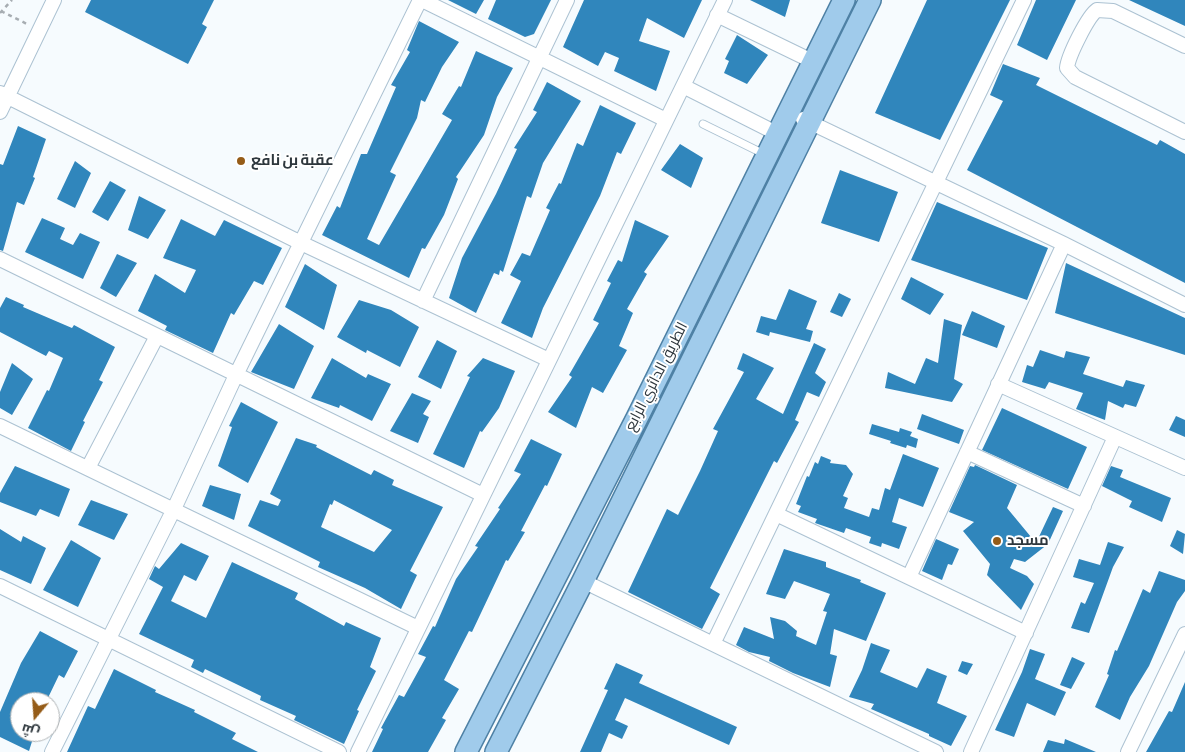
<!DOCTYPE html>
<html>
<head>
<meta charset="utf-8">
<style>
  body { margin:0 }
  #map { position:relative; width:1185px; height:752px; overflow:hidden; background:#f6fbfe; font-family:"Sofia Sans Condensed",Cairo,sans-serif }
  canvas { display:block }
  .north { position:absolute; left:10px; top:692px; width:50px; height:50px; box-sizing:border-box; background:#fff; border:1px solid #abafb1; border-radius:50%; rotate:198deg; font-size:14px; font-weight:700; line-height:20px; text-align:center; color:#2e373d }
  .north::after { content:''; display:block; margin:auto; width:18px; height:22px; background:#955c18; clip-path:polygon(50% 0,100% 100%,50% 72%,0 100%) }
</style>
</head>
<body>
<div id="map">
<canvas width="1185" height="752"></canvas>
<div class="north">ش</div>
</div>
<script>
const ctx = document.querySelector('canvas').getContext('2d');
ctx.lineJoin = 'round';
function fill(path, color) { ctx.fillStyle = color; ctx.fill(path, 'evenodd'); }
function stroke(path, color, width, dash) { ctx.strokeStyle = color; ctx.lineWidth = width; ctx.lineCap = dash ? 'butt' : 'round'; ctx.setLineDash(dash || []); ctx.stroke(path); }
function label(font, color, halo, rows, align = 'center') {
  ctx.font = font + ' "Sofia Sans Condensed",Cairo,sans-serif'; ctx.lineWidth = 4; ctx.setLineDash([]); ctx.textBaseline = 'middle'; ctx.strokeStyle = halo; ctx.fillStyle = color; for (const [text, x, y, turn = 0] of rows) {
    ctx.save(); ctx.translate(x, y); ctx.rotate((+turn || 0) * Math.PI / 180); ctx.textAlign = isNaN(turn) ? turn : align; if (halo) ctx.strokeText(text, 0, 0); ctx.fillText(text, 0, 0); ctx.restore();
  }
}
fill(new Path2D(`
  M91,0H214L202,24L207,27L188,64L85,12Z
  M448,0H484L476,14Z
  M496,0H551L534,34L525,37L488,19Z
  M584,0H702L684,38L647,18L639,41L670,51L656,91L614,71L619,58L605,52L598,66L563,47Z
  M750,0H790L785,17Z
  M927,0H1010L940,140L875,113Z
  M1036,0H1076L1047,60L1017,45Z
  M1129,0H1185V26Z
  M419,21L459,42L442,67L425,102L421,100L417,118L390,172L396,175L367,239L379,245L452,120L442,114L459,86L461,87L476,51L513,68L497,97L484,135L456,177L458,179L444,215L425,249L422,248L409,278L322,235L337,206L340,208L361,154H367L396,87L391,85L410,52L407,50Z
  M737,35L768,55L747,84L724,73L729,61L725,59Z
  M1003,64L1040,78L1036,85L1157,145L1160,140L1185,154V283L967,170L1003,101L990,95Z
  M547,82L581,101L543,163L531,198L527,196L503,272L500,270L499,275L494,273L476,313L449,298L462,258L496,194L517,149L514,148L537,112L533,110Z
  M600,105L636,123L621,154L617,152L600,196L543,308L532,338L501,323L521,281L510,275L522,253L530,256L550,210L546,208L559,183L561,184L577,143L583,146Z
  M18,126L46,139L33,177L35,178L24,205L17,202L3,251L0,250V164L3,165Z
  M680,144L703,158L691,188L661,170Z
  M75,161L91,173L75,208L57,199Z
  M840,170L898,192L879,242L821,223Z
  M110,181L126,190L108,221L92,212Z
  M139,196L166,210L148,239L128,230Z
  M937,202L1048,248L1027,300L911,260Z
  M42,218L65,228L60,239L73,245L80,233L100,242L83,279L25,252Z
  M181,219L215,236L224,220L282,248L263,285L254,281L234,315L231,313L213,353L165,330L167,326L138,311L155,274L185,293L196,270L163,258Z
  M635,220L669,236L644,272L647,274L627,309L633,313L619,346L627,350L603,393L592,387L576,428L548,412L572,377L569,375L599,323L593,320L611,283L607,281L618,260L622,262Z
  M117,254L137,263L116,297L100,288Z
  M1066,263L1185,318V355L1055,313Z
  M305,264L337,285L324,330L285,307Z
  M911,277L944,294L930,315L901,299Z
  M789,289L817,301L806,329L813,331L810,342L770,332L769,336L756,332L761,316L776,320Z
  M839,293L851,299L842,317L830,312Z
  M6,297L24,305L23,307L72,328L74,325L115,347L99,380L103,382L83,421L85,422L71,451L28,428L47,390L49,391L63,358L49,351L46,356L0,332V308Z
  M359,300L391,310L419,327L400,367L367,350L366,353L337,337Z
  M972,311L1005,326L997,348L962,335Z
  M944,319L962,325L954,379L963,384L952,402L885,388L888,372L915,384L926,358L938,363Z
  M279,324L314,346L294,389L251,372Z
  M437,340L457,351L441,389L418,377Z
  M814,343L826,349L815,373L826,382L819,397L807,392L795,420L799,422L777,463L774,461L710,588L720,594L702,629L628,592L667,509L678,515L700,471L718,431L713,429L744,372L737,369L743,353L774,368L756,399L783,414Z
  M1040,350L1064,358L1066,351L1090,357L1083,374L1123,387L1126,380L1145,385L1136,407L1125,404L1123,408L1108,401L1105,420L1076,409L1083,393L1049,382L1045,389L1022,382L1027,365L1033,367Z
  M332,358L366,378L368,374L391,384L372,421L340,405L339,408L311,398Z
  M483,358L515,371L499,408L482,432L480,431L464,468L433,454L470,377L467,376Z
  M12,363L33,379L12,415L0,408V392Z
  M412,393L431,401L423,414L429,417L418,443L390,431Z
  M241,402L278,422L248,483L218,466L232,427L229,426Z
  M1002,408L1087,447L1068,489L982,450Z
  M922,414L964,430L959,444L917,429Z
  M1176,416L1185,420V437L1169,430Z
  M872,424L899,432L900,428L912,432L910,436L918,439L916,448L907,445L906,448L890,443L891,441L869,434Z
  M296,438L317,445L316,447L371,475L374,470L394,480L392,485L443,507L410,571L417,575L401,609L365,588L318,567L320,562L248,526L260,500L278,506L281,500L270,494ZM334,500L392,530L374,552L321,527L330,504L332,505Z
  M531,439L562,454L547,486L545,485L521,531L525,532L508,561L506,560L472,632L469,631L444,680L459,689L442,718L446,720L428,752H372L383,729L381,728L399,695L404,697L426,657L418,654L433,626L435,627L456,579L478,547L475,546L500,509L498,508L521,474L514,471Z
  M903,454L939,468L923,507L899,498L892,522L907,527L899,549L882,543L881,547L869,543L871,537L846,528L844,533L815,523L817,519L798,512L801,506L796,504L807,476L809,477L815,462L818,464L821,456L831,460L830,463L846,465L853,474L843,496L848,498L844,508L869,517L872,508L879,510L885,488L890,490Z
  M975,465L1017,485L1007,508L1036,543L1053,507L1063,511L1048,544L1025,562L1014,559L1010,568L1027,576L1034,584L1021,610L987,575L990,564L963,531L974,522L949,512L970,466L974,467Z
  M15,466L70,489L59,517L40,509L36,516L0,502V493Z
  M1111,466L1123,470L1120,477L1171,498L1162,522L1129,507L1132,501L1102,486Z
  M210,485L241,494L234,520L202,506Z
  M91,500L128,514L114,540L78,525Z
  M0,529L21,542L23,536L46,548L31,584L0,570Z
  M1177,530L1185,534L1183,554L1170,546Z
  M936,539L959,549L952,565L948,564L942,580L922,571Z
  M71,540L101,558L78,607L43,590Z
  M1108,542L1124,547L1113,567L1089,633L1071,628L1081,602L1085,604L1094,583L1073,577L1079,559L1100,565Z
  M181,543L209,556L196,581L184,575L171,601L206,618L232,562L298,593L295,599L344,626L346,622L381,638L370,667L376,671L357,710L359,711L344,744L294,720L296,716L260,700L261,696L205,669L203,673L191,667L194,660L139,634L163,587L149,579L155,566L159,569Z
  M784,549L826,562V567L861,580L860,582L886,593L866,641L834,629L830,654L837,656L830,687L793,673L769,661L770,657L749,652L736,645L744,627L774,639L770,617L785,621L797,631L796,636L816,645L827,612L823,611L830,594L794,581L785,599L766,594Z
  M1159,571L1185,580V591L1177,602L1149,666L1130,697L1120,720L1095,707L1109,675L1107,674L1115,650L1117,651L1143,589L1150,593Z
  M40,631L78,651L64,678L59,675L46,702H20V732H35L29,751L0,737V712L21,663Z
  M871,643L890,650L880,672L917,688L927,668L947,676L937,703L967,716L951,746L929,736V734L871,709L874,704L849,697L862,670Z
  M1030,649L1045,654L1035,679L1066,692L1055,716L1027,703L1014,737L995,730L1022,672Z
  M1072,657L1085,663L1071,689L1060,685Z
  M962,661L973,664L967,675L958,671Z
  M616,663L643,675L639,683L737,727L729,745L625,698L615,720L628,726L622,739L609,733L601,752H580L608,690L604,689Z
  M114,669L156,690L155,692L195,710L194,712L236,733L232,739L258,752H67L88,706L95,709Z
  M1185,682V752H1146L1169,711L1172,712Z
  M1065,739L1096,752H1043L1048,740L1064,744Z`), '#3086bc');
const lane = new Path2D(`
  M703,124L766,155`);
const street = new Path2D(`
  M422,0L666,120
  M717,15L814,62
  M1185,46L1113,11L1097,10C1088,16 1068,56 1067,68L1075,77L1185,132
  M683,86L778,134
  M0,93L301,243L549,360
  M0,112L54,0
  M803,119L1064,244L1185,305
  M0,259L483,495
  M423,301L567,0
  M998,384L1185,468
  M0,426L418,628
  M967,452L1084,506
  M88,468L157,336
  M776,514L1026,633
  M909,577L1064,244
  M583,581L936,752
  M0,586L339,752
  M713,644L1024,0
  M52,752L174,509L236,375L420,0
  M358,752L725,0
  M971,752L1115,437
  M1128,752L1185,634`);
const primary = new Path2D(`
  M466,752L637,418L844,0
  M496,752L583,581L870,0`);
stroke(lane, '#acc2d2', 9);
stroke(street, '#acc2d2', 16);
stroke(primary, '#4e81a5', 24);
stroke(new Path2D(`
  M1,11L27,24
  M0,13L12,0`), '#a7adb2', 2.5, [4, 4]);
stroke(lane, '#fff', 7);
stroke(street, '#fff', 14);
stroke(primary, '#a0cbeb', 21);
for (const [x, y, r, color] of [
  [241,161,5,"#955c18"],
  [997,541,5,"#955c18"]
]) { const dot = new Path2D(); dot.arc(x, y, r, 0, 2 * Math.PI); ctx.fillStyle = color; ctx.fill(dot); stroke(dot, '#fff', 2); }
label('bold 15px', '#2e373d', '#fff', [
  ["عقبة بن نافع",251,161],
  ["مسجد",1007,541]
], 'left');
label('15px', '#2e373d', '#fff', [
  ["الطريق الدائري الرابع",657,377,-63]
]);
</script>
</body>
</html>
